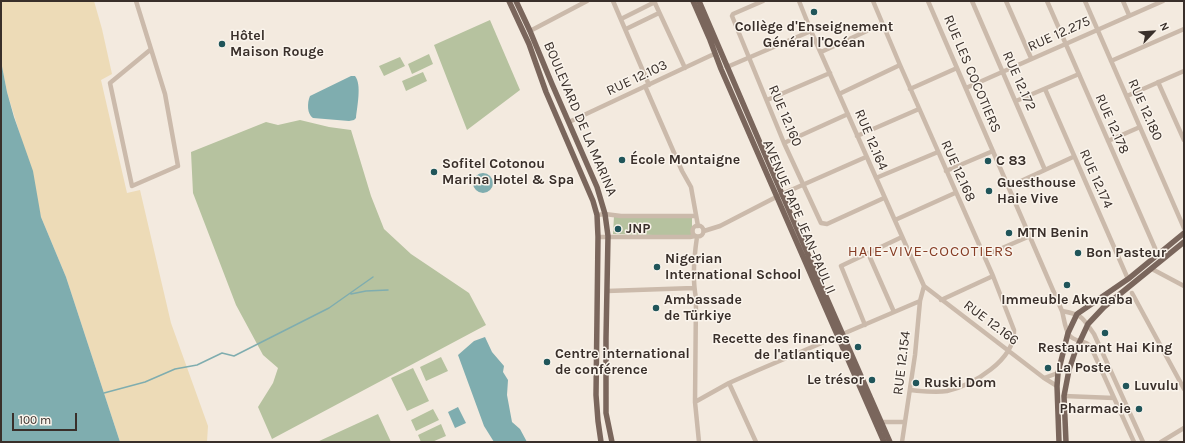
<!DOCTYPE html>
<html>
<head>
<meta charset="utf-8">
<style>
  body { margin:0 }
  #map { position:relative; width:1185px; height:443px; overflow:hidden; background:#f3eadf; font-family:Karla,sans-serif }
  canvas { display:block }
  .frame { position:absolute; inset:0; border:2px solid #392f2a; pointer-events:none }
  .north { position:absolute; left:1133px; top:12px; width:40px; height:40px; -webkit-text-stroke:3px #faf4ec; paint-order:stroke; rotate:65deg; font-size:11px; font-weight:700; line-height:16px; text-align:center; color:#392f2a }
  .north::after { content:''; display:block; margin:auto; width:14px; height:18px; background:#392f2a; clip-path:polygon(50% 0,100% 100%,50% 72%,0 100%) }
  .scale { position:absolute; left:12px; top:413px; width:65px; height:18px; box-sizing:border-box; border:2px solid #392f2a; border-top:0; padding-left:5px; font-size:12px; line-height:14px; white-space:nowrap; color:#392f2a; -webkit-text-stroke:3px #faf4ec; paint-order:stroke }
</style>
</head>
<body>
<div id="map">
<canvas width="1185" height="443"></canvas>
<div class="frame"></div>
<div class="north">N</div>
<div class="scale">100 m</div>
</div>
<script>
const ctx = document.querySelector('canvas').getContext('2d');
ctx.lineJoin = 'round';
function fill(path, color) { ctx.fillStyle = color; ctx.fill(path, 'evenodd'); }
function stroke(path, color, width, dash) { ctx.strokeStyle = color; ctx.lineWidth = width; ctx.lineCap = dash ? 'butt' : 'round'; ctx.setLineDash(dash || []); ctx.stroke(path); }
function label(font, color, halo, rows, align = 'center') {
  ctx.font = font + ' Karla,sans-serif'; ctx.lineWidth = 3; ctx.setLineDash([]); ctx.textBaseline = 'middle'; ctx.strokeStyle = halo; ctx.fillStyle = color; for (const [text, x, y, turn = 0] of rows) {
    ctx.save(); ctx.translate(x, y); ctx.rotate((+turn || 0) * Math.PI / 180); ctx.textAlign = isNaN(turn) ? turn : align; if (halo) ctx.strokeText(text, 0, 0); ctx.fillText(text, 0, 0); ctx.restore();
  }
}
fill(new Path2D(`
  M490,20L520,90L467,130L434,45Z
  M429,54L433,64L412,74L408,64Z
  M400,57L405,66L384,76L379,66Z
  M423,72L427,81L406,91L402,81Z
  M300,120L329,127L351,130L371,196L384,229L411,254L469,293L486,325L272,439L258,407L273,383L278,368L263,355L236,305L193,193L191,152L266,122L278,125Z
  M614,216L692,218V236L613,234Z
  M441,357L448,371L426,381L420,367Z
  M413,368L429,401L407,411L391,378Z
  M433,409L439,420L416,431L411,420Z
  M378,414L391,442H317Z
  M441,424L446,436L432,442H421L418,435Z`), '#b6c29f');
fill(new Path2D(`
  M1,1H94L102,29L112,74L101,80L127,193L140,190L171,323L208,426L207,442H120L66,277L41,217L21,138L7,92L1,61Z`), '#eddbb7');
fill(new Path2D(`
  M1,61L7,92L14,117L33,171L41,217L66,277L120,442H1Z
  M351,76H355C362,84 357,107 356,118L354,120L349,121L313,118C307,114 307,103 310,96Z
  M473 183a10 10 0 1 1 20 0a10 10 0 1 1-20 0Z
  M485,337L492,352L504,366L503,372L508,380L507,395L512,422L520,429L527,442H494L484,426L458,355L474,341Z
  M458,407L466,423L455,428L448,412Z`), '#7fadaf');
stroke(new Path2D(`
  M351,294L366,291L388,290
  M104,393L145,382L175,369L197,365L222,353L234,356L329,308L373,277`), '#7fadaf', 1.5);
stroke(new Path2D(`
  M136,1L165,94L178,166L132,186L110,83L150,50
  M613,1L649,85
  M654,1L685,68
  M763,1L733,14L732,16L784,143L821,223L827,224L884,198
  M799,1L811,31L924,286L1044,378L1057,386
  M873,1L900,65L993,276L1014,330C1015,360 973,385 947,391C935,393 922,391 910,390
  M928,1L1062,311C1064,318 1065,329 1069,335C1075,343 1085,339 1091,347L1134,442
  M972,1L1045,170
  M1006,1L1031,58
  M1047,1L1158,255
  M1085,1L1184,228
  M1123,1L1129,15
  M621,19L655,2
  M626,29L659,13
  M530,31L587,1
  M821,52L882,24
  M1111,61L1184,29
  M727,67L811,31
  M1158,82L1184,140
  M645,86L682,171L691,187L698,226
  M966,88L1163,1
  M910,89L957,68
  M1045,89L1128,279
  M839,94L900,65
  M1127,96L1184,71
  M767,100L830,73
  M1016,101L1079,74
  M569,122L714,54
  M857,136L919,109
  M1108,141L1140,127
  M784,143L848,114
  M946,171L993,151
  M876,178L938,152
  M1008,187L1073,157
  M597,215L605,214L621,216H696
  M895,220L955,193
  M692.5 231a5.5 5.5 0 1 1 11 0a5.5 5.5 0 1 1-11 0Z
  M704,231L720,226L782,194L866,157
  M598,237H690L695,236
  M868,253L894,312
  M984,256L1030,236
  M1152,269L1184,286
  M607,291L694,288
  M1132,293L1184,389
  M941,300L993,276
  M1062,311C1083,315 1082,317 1094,334L1143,442
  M865,325L841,266L902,237
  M1044,378L1058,373
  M729,383L756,442
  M1064,396L1114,398
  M695,402L696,298C692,278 694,257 697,237
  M881,422H904
  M699,442L695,402L729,383L756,371L920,301
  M902,442L915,355L920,301L924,286
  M1161,442L1184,428`), '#cbbaab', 4.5);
stroke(new Path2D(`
  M509,1L529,44L546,92L593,201L597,215L598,237L596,395L598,421L601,442
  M516,1L530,31L552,84L597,187L605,214L608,236L606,338V413L612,442
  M693,1L710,40L721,69L884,442
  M699,1L825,294L890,442
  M1059,442L1057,386L1058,373L1068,333L1077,314L1128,279L1184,233
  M1066,442L1064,396L1069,370L1075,352L1088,324L1104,307L1184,242`), '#7a665c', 5.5);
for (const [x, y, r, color] of [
  [814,12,4,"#20555a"],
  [222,44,4,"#20555a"],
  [622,160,4,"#20555a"],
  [988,161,4,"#20555a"],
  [434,172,4,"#20555a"],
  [989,191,4,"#20555a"],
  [618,229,4,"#20555a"],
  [1009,233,4,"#20555a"],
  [1078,253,4,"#20555a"],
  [657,267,4,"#20555a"],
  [1067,285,4,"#20555a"],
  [656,308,4,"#20555a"],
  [1105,333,4,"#20555a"],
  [858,347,4,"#20555a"],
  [547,362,4,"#20555a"],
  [1048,368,4,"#20555a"],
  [872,380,4,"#20555a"],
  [916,383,4,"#20555a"],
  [1126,386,4,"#20555a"],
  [1139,409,4,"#20555a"]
]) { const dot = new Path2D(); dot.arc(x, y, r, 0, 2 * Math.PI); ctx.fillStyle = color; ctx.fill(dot); stroke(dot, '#faf4ec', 1.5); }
label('bold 14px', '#392f2a', '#faf4ec', [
  ["Collège d'Enseignement",814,27,"center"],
  ["Général l'Océan",814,43,"center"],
  ["Hôtel",230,36],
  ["Maison Rouge",230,52],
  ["École Montaigne",630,160],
  ["C 83",996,161],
  ["Sofitel Cotonou",442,164],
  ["Marina Hotel & Spa",442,180],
  ["Guesthouse",997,183],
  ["Haie Vive",997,199],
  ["JNP",626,229],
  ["MTN Benin",1017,233],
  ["Bon Pasteur",1086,253],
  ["Nigerian",665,259],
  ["International School",665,275],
  ["Ambassade",664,300],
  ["de Türkiye",664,316],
  ["Immeuble Akwaaba",1067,300,"center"],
  ["Recette des finances",850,339,"right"],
  ["de l'atlantique",850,355,"right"],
  ["Restaurant Hai King",1105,348,"center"],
  ["Centre international",555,354],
  ["de conférence",555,370],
  ["La Poste",1056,368],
  ["Le trésor",864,380,"right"],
  ["Ruski Dom",924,383],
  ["Luvulu",1134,386],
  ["Pharmacie",1131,409,"right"]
], 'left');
label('14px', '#392f2a', '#faf4ec', [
  ["RUE 12.275",1059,34,-24],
  ["RUE LES COCOTIERS",972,74,67],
  ["RUE 12.103",637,78,-25],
  ["RUE 12.172",1019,81,66],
  ["RUE 12.180",1145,110,66],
  ["RUE 12.160",785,116,67],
  ["BOULEVARD DE LA MARINA",580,119,67],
  ["RUE 12.178",1112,124,66],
  ["RUE 12.164",871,140,67],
  ["RUE 12.168",958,171,66],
  ["RUE 12.174",1096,179,66],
  ["AVENUE PAPE JEAN-PAUL II",799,217,67],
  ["RUE 12.166",991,323,37],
  ["RUE 12.154",902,363,-83]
]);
ctx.letterSpacing = '1px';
label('15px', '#863d25', '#faf4ec', [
  ["HAIE-VIVE-COCOTIERS",931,252]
]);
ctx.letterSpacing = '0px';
</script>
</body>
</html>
